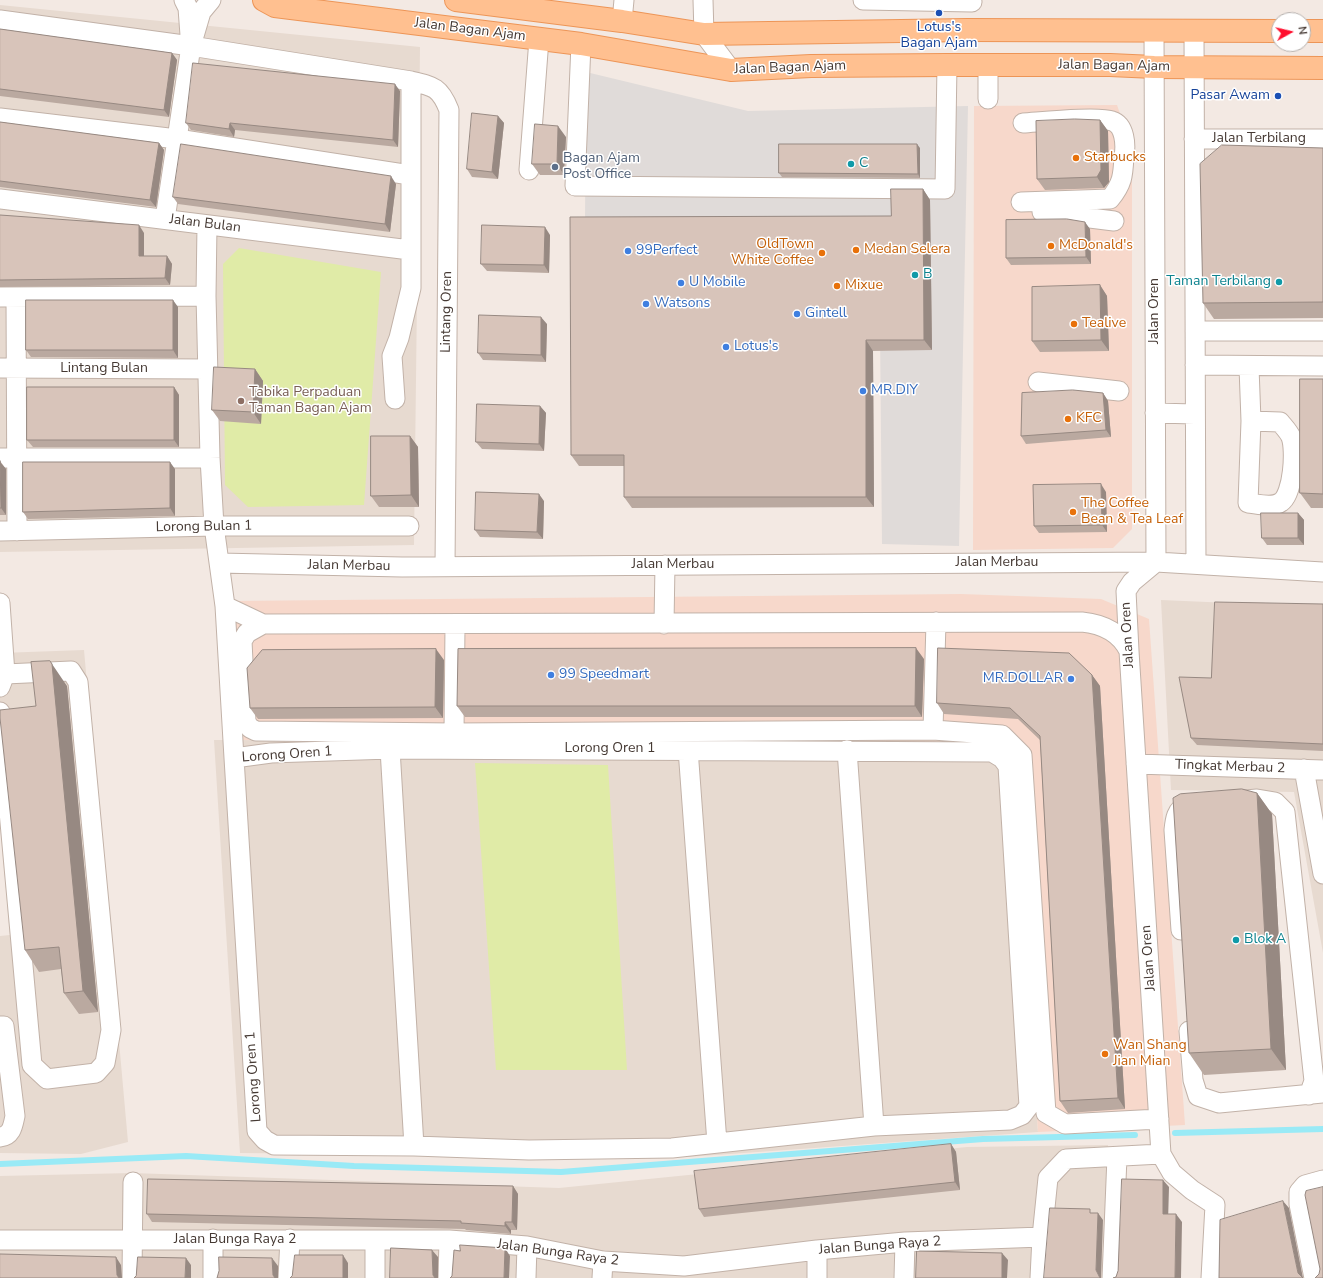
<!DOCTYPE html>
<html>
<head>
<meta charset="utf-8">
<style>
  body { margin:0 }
  #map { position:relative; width:1323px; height:1278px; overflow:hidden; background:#f3e9e3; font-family:"Nunito Sans",sans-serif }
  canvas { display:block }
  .north { position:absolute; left:1271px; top:12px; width:40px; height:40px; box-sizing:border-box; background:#fff; border:1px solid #b5b0ad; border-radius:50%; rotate:82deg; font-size:11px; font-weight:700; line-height:16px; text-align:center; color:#453933 }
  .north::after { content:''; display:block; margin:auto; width:14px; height:18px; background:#ff0e2d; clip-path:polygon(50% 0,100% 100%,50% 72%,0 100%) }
</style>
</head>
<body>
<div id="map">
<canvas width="1323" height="1278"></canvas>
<div class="north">N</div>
</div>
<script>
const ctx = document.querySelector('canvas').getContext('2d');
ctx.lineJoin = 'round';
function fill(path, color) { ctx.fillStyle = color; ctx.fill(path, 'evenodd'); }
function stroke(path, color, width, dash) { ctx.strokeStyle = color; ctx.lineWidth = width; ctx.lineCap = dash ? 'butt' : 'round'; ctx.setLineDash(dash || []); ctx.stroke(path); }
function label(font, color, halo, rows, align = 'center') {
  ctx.font = font + ' "Nunito Sans",sans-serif'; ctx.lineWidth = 3; ctx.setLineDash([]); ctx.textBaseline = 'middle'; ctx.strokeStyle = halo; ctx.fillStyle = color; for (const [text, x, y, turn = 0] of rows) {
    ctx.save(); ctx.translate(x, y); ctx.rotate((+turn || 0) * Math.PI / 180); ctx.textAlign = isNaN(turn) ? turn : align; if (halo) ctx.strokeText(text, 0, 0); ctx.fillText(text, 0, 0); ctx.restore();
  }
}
fill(new Path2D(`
  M0,5L420,47L414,545L0,552Z
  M1161,600L1323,607V953L1294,792L1171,790Z
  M84,650L128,1142L81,1154L0,1153V936L10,935L0,824V653Z
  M214,740L989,742L1012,762L1038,1132L688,1157L240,1153Z
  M1108,1145L1105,1278H0V1176L132,1173L559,1188L967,1147Z`), '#e7dad0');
fill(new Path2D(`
  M1117,105L1132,148V529L1113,548L973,550L974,106Z
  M961,594L1101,599L1149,619L1185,1125L1038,1132L1012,762L989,742L236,740L231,601Z`), '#f7d8cb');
fill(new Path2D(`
  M239,248L381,272L364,505L248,507L225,485L223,264Z
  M475,763L608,765L627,1070H496Z`), '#e0eba7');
fill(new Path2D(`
  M586,72L748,111L968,106L959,546L882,544L879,219L585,221Z`), '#e0dbd9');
stroke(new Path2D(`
  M1175,1133L1323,1129
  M0,1164L186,1156L354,1166L561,1172L983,1139L1135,1135`), '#99eaf6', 6);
const minor = new Path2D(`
  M184,0L188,8L190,35
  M703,0L704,34L731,70
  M863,0L972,2
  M0,20L191,46L411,81C433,86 440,87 449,110L445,566
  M622,21L624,0
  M1154,31L1156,562L1132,582L1126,591L1129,651L1161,1154L1172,1173L1192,1190L1215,1205L1211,1278
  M1194,32L1196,564
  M581,44L575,186L945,189L947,65
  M988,99V66
  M0,118L177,139L410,175
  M1194,139H1323
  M529,170L539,39
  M0,199L410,250
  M1021,202L1110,199C1123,183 1123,175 1124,156C1126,145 1125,125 1112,121C1098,116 1040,122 1023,123
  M1042,212L1114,221
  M165,219L191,46L201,12L211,0
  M207,225L206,296L210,458L214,526L225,606L234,758
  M0,297L206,296
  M16,297L17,531
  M1195,331H1323
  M1195,365L1323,366
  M1249,367L1251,421
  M0,368L208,369
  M1038,382L1119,391
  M395,399L392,356L399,338L411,288V81
  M1155,413L1195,414
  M1251,421L1280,422C1284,427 1289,432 1291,437C1296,450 1293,494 1281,502C1273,508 1258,504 1248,503Z
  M0,458H210
  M0,531L214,526H409
  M219,563L402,567L1156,562L1323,572
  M0,603L5,674L0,687
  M225,606L263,624L1082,622C1102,624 1120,632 1129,651
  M263,624L247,633L242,641L246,722L250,728L256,731L454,733L933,730L1002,735L1022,755L1046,1113L1065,1124L1159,1119
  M664,624L665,565
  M0,712L32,1065L47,1079L96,1073L105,1063L111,1030L78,682L71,671L5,674
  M933,730L936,622
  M454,733L455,625
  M390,749L992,752L1002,758L1008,766L1029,1106L1022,1115L1010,1120L874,1126L672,1148L529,1150L414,1146L274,1145L265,1140L257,1131L234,758L271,753Z
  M390,749L414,1146
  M688,749L717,1143
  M847,750L874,1126
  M1136,764L1323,770
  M1304,769L1323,874
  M1236,801L1257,799L1275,802L1285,812L1314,1081L1309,1095
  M1181,930L1174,830C1175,820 1176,809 1187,805
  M0,1026H4L15,1116C13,1125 12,1136 0,1137
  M1189,1031L1193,1080L1198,1096L1219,1103L1323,1093
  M0,1240H449L527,1246L603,1261L684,1266L817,1250L905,1242L1042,1237
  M132,1278L133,1182
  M213,1278V1239
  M288,1278L290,1239
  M375,1278V1241
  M448,1278L449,1240
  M526,1278L527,1246
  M602,1278L603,1261
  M817,1278V1250
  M904,1278L905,1242
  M1040,1278L1042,1237L1048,1178L1066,1159L1161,1154
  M1112,1278L1117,1157
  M1314,1278L1299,1204V1192L1305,1185L1323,1180`);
const major = new Path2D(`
  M264,0L275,6L581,44L731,70L811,66L947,65H1110L1154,67L1323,68
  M456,0L622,21L704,34L967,30L1279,31
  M1303,31H1323`);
stroke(minor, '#c2b2a8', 21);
stroke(major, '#ed9557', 24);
stroke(minor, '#fff', 19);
stroke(major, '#ffc090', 22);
fill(new Path2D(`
  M0,29L172,53L177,60L169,117L0,96Z
  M400,91L398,147L235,130L234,137L191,130L186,123Z
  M498,116L504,123L498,179L472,177L467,169Z
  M1100,120L1108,131L1109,182L1104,188L1045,190L1037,179Z
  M0,122L159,143L164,150L156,207L0,187Z
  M566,137L564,175H540L532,164Z
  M920,148V178L782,177L779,173Z
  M1323,148V318L1214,319L1203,303Z
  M396,184L390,232L178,204L173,197Z
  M923,189L930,200L932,350L873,351L874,507L632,508L624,497V466H579L571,455L891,216Z
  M0,215L144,233V256H167L172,264L170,285L0,287Z
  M1090,229L1091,264L1011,265L1006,258Z
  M550,235L549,273L487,271L481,264Z
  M1100,285L1107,296L1109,351L1040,352L1032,341Z
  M178,307V358L31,357L26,350Z
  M547,324L546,362L483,360L478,353Z
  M255,369L263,381L261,424L220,421L212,410Z
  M1323,379V508H1311L1300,493Z
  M174,387L179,395V447H33L27,440Z
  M1103,393L1108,401L1111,437L1026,444L1021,436Z
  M540,406L546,413L544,451L482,449L476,442Z
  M410,436L418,447L419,507H379L371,496Z
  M0,461L6,469V515H0Z
  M175,469V516L28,519L23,512Z
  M1106,492L1107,532L1039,533L1034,526Z
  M544,501L543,539L480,537L475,530Z
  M1298,513L1304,520V545H1267L1262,538Z
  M1323,604V751L1197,745L1191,738L1211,678Z
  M924,659L922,717H465L457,706Z
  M444,660L443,718L258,719L250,708Z
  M1092,675L1100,686L1125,1109L1068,1113L1060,1101L1040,740L1018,719L944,714L937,703Z
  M67,686L98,1012L79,1014L64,993L61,969L39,972L25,950L36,706Z
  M1257,793L1272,814L1286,1070L1204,1075L1189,1053Z
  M951,1144L956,1152L960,1190L704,1217L699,1209Z
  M513,1186L518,1194L517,1230H511V1234L466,1230L465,1229L152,1222L147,1214Z`), '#baa9a0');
fill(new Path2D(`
  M172,53L177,60L169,117L164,110Z
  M395,84L400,91L398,147L393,140Z
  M498,116L504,123L498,179L492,172Z
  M1100,120L1108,131L1109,182L1104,188L1097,177Z
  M230,123L235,130L234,137L229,129Z
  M558,126L566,137L564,175L557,164Z
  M159,143L164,150L156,207L150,200Z
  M917,144L920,148V178L918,174Z
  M391,176L396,184L390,232L385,224Z
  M923,189L930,200L932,350L924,340Z
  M1085,222L1090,229L1091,264L1086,257Z
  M139,225L144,233V263L139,256Z
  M545,227L550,235L549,273L544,265Z
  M167,256L172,264L170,285L165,278Z
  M1100,285L1107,296L1109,351L1101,340Z
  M173,300L178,307V358L173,350Z
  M541,317L547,324L546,362L541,355Z
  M866,340L873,351L874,507L866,497Z
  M255,369L263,381L261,424L253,412Z
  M174,387L179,395V447L174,440Z
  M1103,393L1108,401L1111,437L1106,430Z
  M540,406L546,413L544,451L539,444Z
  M410,436L418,447L419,507L411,495Z
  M0,462L6,469V515L1,508Z
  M170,462L175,469V516L170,508Z
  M1101,484L1106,492L1107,532L1102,525Z
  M539,494L544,501L543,539L537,532Z
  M1298,513L1304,520V545L1298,538Z
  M916,648L924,659L922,717L915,706Z
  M436,649L444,660L443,718L435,707Z
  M50,661L67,686L98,1012L83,991Z
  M1092,675L1100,686L1125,1109L1118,1098Z
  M1257,793L1272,814L1286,1070L1271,1049Z
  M951,1144L956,1152L960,1190L955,1182Z
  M1163,1180L1169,1187L1168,1222L1163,1214Z
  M513,1186L518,1194L517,1230L512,1222Z
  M1283,1201L1289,1208L1303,1278L1298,1273Z
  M1098,1213L1103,1220L1101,1278H1100L1096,1270Z
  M1176,1214L1182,1222L1181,1278H1175Z
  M505,1222L511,1230V1234L505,1226Z
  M505,1248L510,1256L509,1278H504Z
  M432,1250L438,1257V1278H435L433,1275Z
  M1002,1253L1008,1260L1007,1278H1002Z
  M343,1255L348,1263V1278H343Z
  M116,1257L121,1265L122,1278H119L117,1275Z
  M186,1258L191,1265V1278H185Z
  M272,1258L278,1266V1278H275L273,1275Z`), '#978982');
const building = new Path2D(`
  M0,29L172,53L164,110L0,89Z
  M193,63L395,84L393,140L230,123L229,129L186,123Z
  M472,113L498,116L492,172L467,169Z
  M1075,119L1100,120L1101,170L1097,177L1037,179L1036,121Z
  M0,122L159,143L150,200L0,181Z
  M535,124L558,126L557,164H532Z
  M181,144L391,176L385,224L173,197Z
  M779,144H917L918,174L779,173Z
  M1222,145L1323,148V302L1203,303L1200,164Z
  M891,189H923L924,340H866V497H624V455H571L570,217L891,216Z
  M0,215L139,225V256H167L165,278L0,280Z
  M1067,219L1085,222L1086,257L1006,258V220Z
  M482,225L545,227L544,265L481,264Z
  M1100,285L1101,340L1032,341V287Z
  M26,300H173V350H26Z
  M479,315L541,317V355L478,353Z
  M214,367L255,369L253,412L212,410Z
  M1300,379H1323V494L1300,493Z
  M27,387H174V440H27Z
  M1073,390L1103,393L1106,430L1021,436L1022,393Z
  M477,404L540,406L539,444L476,442Z
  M371,436H410L411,495L371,496Z
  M0,461L1,508H0Z
  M23,462H170V508L23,512Z
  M1101,484L1102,525L1034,526L1033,485Z
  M476,492L539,494L537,532L475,530Z
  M1261,513H1298V538H1262Z
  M1215,602L1323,604V744L1191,738L1179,677L1211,678Z
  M916,648L915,706H457L458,649Z
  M938,648L1069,653L1092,675L1118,1098L1060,1101L1040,736L1010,708L937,703Z
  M436,649L435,707L250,708L247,668L262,650Z
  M50,661L52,664L83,991L64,993L59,947L25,950L0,718V710L36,706L31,662Z
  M1242,789L1257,793L1271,1049L1189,1053L1173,798L1180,794Z
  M951,1144L955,1182L699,1209L694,1171Z
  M148,1179L513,1186L512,1222H505V1226L461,1223V1221L147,1214Z
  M1122,1179L1163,1180V1214H1176L1175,1278H1113L1116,1277L1118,1271Z
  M1323,1187V1278H1315L1319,1274L1320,1269L1305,1195L1306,1191Z
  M1283,1201L1298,1273L1303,1278H1219L1220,1220Z
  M1050,1208L1090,1209V1213H1098L1096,1270L1100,1278H1044Z
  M460,1245L505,1248L504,1278H450L452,1276L454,1250L460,1251Z
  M391,1248L432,1250L433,1275L435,1278H390Z
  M917,1251L1002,1253V1278H916Z
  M0,1254L116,1257L117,1275L119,1278H0Z
  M295,1255H343V1278H290L292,1276Z
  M138,1257L186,1258L185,1278H134L136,1276Z
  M219,1257L272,1258L273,1275L275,1278H217L219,1271Z`);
fill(building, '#d8c4ba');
stroke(building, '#978982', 1);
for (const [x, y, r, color] of [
  [939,13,4,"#1a4fb4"],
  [1278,96,4,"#1a4fb4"],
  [1076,158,4,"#e8710a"],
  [851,164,4,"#0f9aa8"],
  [555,167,4,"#5c6f8a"],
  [1051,246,4,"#e8710a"],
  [856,250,4,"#e8710a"],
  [628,251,4,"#3f7fe0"],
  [822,253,4,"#e8710a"],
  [915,275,4,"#0f9aa8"],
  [1279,282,4,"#0f9aa8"],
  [681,283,4,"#3f7fe0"],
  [837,286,4,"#e8710a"],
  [646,304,4,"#3f7fe0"],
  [797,314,4,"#3f7fe0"],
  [1074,324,4,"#e8710a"],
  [726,347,4,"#3f7fe0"],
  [863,391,4,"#3f7fe0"],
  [241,401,4,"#8d6e63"],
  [1068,419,4,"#e8710a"],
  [1073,512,4,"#e8710a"],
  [551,675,4,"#3f7fe0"],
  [1071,679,4,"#3f7fe0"],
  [1236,940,4,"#0f9aa8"],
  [1105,1054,4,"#e8710a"]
]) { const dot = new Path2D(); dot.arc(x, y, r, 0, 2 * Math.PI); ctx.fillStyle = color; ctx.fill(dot); stroke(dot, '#fff', 1.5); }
label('14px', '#164399', '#fff', [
  ["Lotus's",939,28],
  ["Bagan Ajam",939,44],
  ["Pasar Awam",1270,96,"right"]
]);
label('14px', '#453933', '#fff', [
  ["Jalan Bagan Ajam",470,30,7],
  ["Jalan Bagan Ajam",1114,66,1],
  ["Jalan Bagan Ajam",790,68,-2],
  ["Jalan Terbilang",1259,139],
  ["Jalan Bulan",205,224,7],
  ["Jalan Oren",1155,311,-90],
  ["Lintang Oren",447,312,-89],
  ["Lintang Bulan",104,369],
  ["Lorong Bulan 1",204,527,-1],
  ["Jalan Merbau",997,563],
  ["Jalan Merbau",673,565],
  ["Jalan Merbau",349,566,1],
  ["Jalan Oren",1128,635,-93],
  ["Lorong Oren 1",610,749],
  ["Lorong Oren 1",287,755,-4],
  ["Tingkat Merbau 2",1230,767,2],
  ["Jalan Oren",1149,958,-94],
  ["Lorong Oren 1",254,1077,-94],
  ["Jalan Bunga Raya 2",235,1240],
  ["Jalan Bunga Raya 2",880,1246,-4],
  ["Jalan Bunga Raya 2",558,1253,8]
]);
label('14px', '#c56008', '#fff', [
  ["Starbucks",1084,158],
  ["OldTown",814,245,"right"],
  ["White Coffee",814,261,"right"],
  ["McDonald's",1059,246],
  ["Medan Selera",864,250],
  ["Mixue",845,286],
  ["Tealive",1082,324],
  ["KFC",1076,419],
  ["The Coffee",1081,504],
  ["Bean & Tea Leaf",1081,520],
  ["Wan Shang",1113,1046],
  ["Jian Mian",1113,1062]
], 'left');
label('14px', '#4e5e75', '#fff', [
  ["Bagan Ajam",563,159],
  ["Post Office",563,175]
], 'left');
label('14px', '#0d838f', '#fff', [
  ["C",859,164],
  ["B",923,275],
  ["Taman Terbilang",1271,282,"right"],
  ["Blok A",1244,940]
], 'left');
label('14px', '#366cbe', '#fff', [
  ["99Perfect",636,251],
  ["U Mobile",689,283],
  ["Watsons",654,304],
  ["Gintell",805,314],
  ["Lotus's",734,347],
  ["MR.DIY",871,391],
  ["99 Speedmart",559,675],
  ["MR.DOLLAR",1063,679,"right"]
], 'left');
label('14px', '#785e54', '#fff', [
  ["Tabika Perpaduan",249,393],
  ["Taman Bagan Ajam",249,409]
], 'left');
</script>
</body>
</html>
